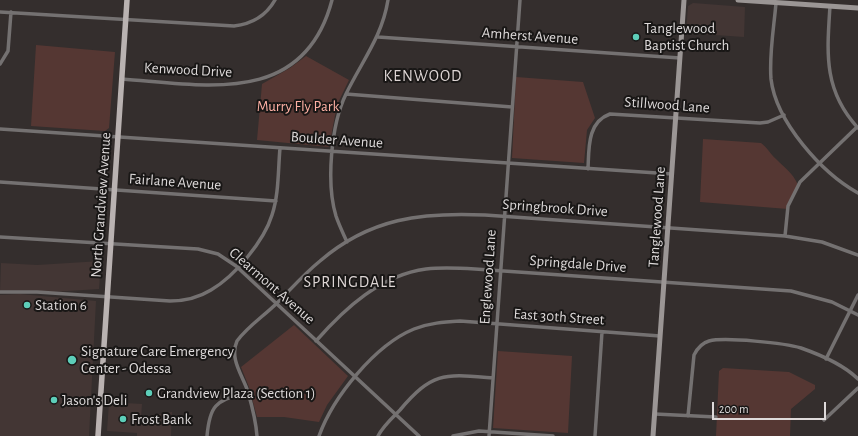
<!DOCTYPE html>
<html>
<head>
<meta charset="utf-8">
<style>
  body { margin:0 }
  #map { position:relative; width:858px; height:436px; overflow:hidden; background:#342e2d; font-family:"Alegreya Sans",sans-serif }
  canvas { display:block }
  .scale { position:absolute; left:712px; top:402px; width:114px; height:18px; box-sizing:border-box; border:2px solid #dedada; border-top:0; padding-left:5px; font-size:12px; line-height:14px; white-space:nowrap; color:#dedada; -webkit-text-stroke:3px #191716; paint-order:stroke }
</style>
</head>
<body>
<div id="map">
<canvas width="858" height="436"></canvas>
<div class="scale">200 m</div>
</div>
<script>
const ctx = document.querySelector('canvas').getContext('2d');
ctx.lineJoin = 'round';
function fill(path, color) { ctx.fillStyle = color; ctx.fill(path, 'evenodd'); }
function stroke(path, color, width, dash) { ctx.strokeStyle = color; ctx.lineWidth = width; ctx.lineCap = dash ? 'butt' : 'round'; ctx.setLineDash(dash || []); ctx.stroke(path); }
function label(font, color, halo, rows, align = 'center') {
  ctx.font = font + ' "Alegreya Sans",sans-serif'; ctx.lineWidth = 4; ctx.setLineDash([]); ctx.textBaseline = 'middle'; ctx.strokeStyle = halo; ctx.fillStyle = color; for (const [text, x, y, turn = 0] of rows) {
    ctx.save(); ctx.translate(x, y); ctx.rotate((+turn || 0) * Math.PI / 180); ctx.textAlign = isNaN(turn) ? turn : align; if (halo) ctx.strokeText(text, 0, 0); ctx.fillText(text, 0, 0); ctx.restore();
  }
}
fill(new Path2D(`
  M693,3L745,7L744,37L686,33L688,6Z
  M101,261L99,289L37,293L0,292L1,263L37,265Z
  M20,294L96,301L89,436H0V295Z
  M109,402L142,404L141,417L172,412L171,436H137V433L107,431Z`), '#433634');
fill(new Path2D(`
  M36,45L115,52L109,128L105,131L31,126Z
  M306,56L349,80L337,105L329,147L257,140L262,84L290,68Z
  M516,77L583,82L595,118L587,130L584,163L512,158Z
  M703,139L761,143C768,148 770,154 776,159C786,169 792,172 798,185L788,209L700,202Z
  M294,325L348,376L327,405L319,422L284,417H257L249,387L241,367Z
  M498,351L572,356L568,433L493,428Z
  M723,368L789,372L815,385V389L791,409L790,436H716L719,371Z`), '#553733');
stroke(new Path2D(`
  M776,3C774,27 769,54 771,79C776,122 822,173 858,193
  M830,6C827,53 823,90 858,128
  M0,12L234,26C252,24 266,16 275,0
  M378,37L680,58
  M0,64L8,51L11,12
  M122,79C205,85 304,107 332,0
  M346,94L512,107
  M0,129L672,174
  M588,169C589,149 587,122 610,114L760,123L768,122L784,115
  M0,182L276,201
  M785,236L788,206L800,182L857,127
  M0,237L198,249L218,254L236,266L419,436
  M347,242C343,233 339,225 336,216C326,183 331,125 346,94C362,61 382,37 388,0
  M0,292H37L170,301C184,301 198,298 211,290C235,276 264,241 272,215C279,194 278,170 280,148
  M316,341C345,308 381,275 426,269C443,267 459,268 475,269L791,291L832,302L858,315
  M826,359L858,295
  M655,414L716,417
  M688,416L694,355C697,349 702,343 709,341C725,337 785,343 801,348C821,355 843,364 858,379
  M824,420L858,388
  M207,436C210,402 217,402 248,391
  M257,436C256,421 252,406 248,392C243,376 229,359 237,341C248,326 264,316 277,303C291,289 304,274 320,261C370,218 422,212 485,215L785,236L822,242L858,255
  M319,436C333,397 375,345 414,329C429,323 444,322 460,321L660,336
  M378,436C383,426 392,418 400,410C433,371 445,374 493,378
  M453,436L479,431L553,436
  M489,436L520,0
  M595,436L602,332`), '#747171', 3.5);
stroke(new Path2D(`
  M738,0L858,8
  M653,436L684,0`), '#9b9695', 5);
stroke(new Path2D(`
  M98,436L127,0`), '#b9b2b1', 5.5);
for (const [x, y, r, color] of [
  [636,37,4,"#5dceb9"],
  [27,305,4,"#5dceb9"],
  [72,360,5,"#5dceb9"],
  [149,393,4,"#5dceb9"],
  [54,400,4,"#5dceb9"],
  [123,419,4,"#5dceb9"]
]) { const dot = new Path2D(); dot.arc(x, y, r, 0, 2 * Math.PI); ctx.fillStyle = color; ctx.fill(dot); stroke(dot, '#191716', 1.5); }
label('15px', '#dedada', '#191716', [
  ["Tanglewood",644,28],
  ["Baptist Church",644,45],
  ["Station 6",35,305],
  ["Signature Care Emergency",81,351],
  ["Center - Odessa",81,368],
  ["Grandview Plaza (Section 1)",157,393],
  ["Jason's Deli",62,400],
  ["Frost Bank",131,419]
], 'left');
label('15px', '#dedada', '#191716', [
  ["Amherst Avenue",530,36,4],
  ["Kenwood Drive",188,70,3],
  ["Stillwood Lane",667,105,4],
  ["Boulder Avenue",337,140,4],
  ["Fairlane Avenue",175,182,4],
  ["North Grandview Avenue",101,205,-86],
  ["Springbrook Drive",555,208,4],
  ["Tanglewood Lane",657,217,-86],
  ["Springdale Drive",578,264,4],
  ["Englewood Lane",488,277,-86],
  ["Clearmont Avenue",272,286,41],
  ["East 30th Street",559,317,4]
]);
label('15px', '#feb0a4', '#191716', [
  ["Murry Fly Park",298,106]
]);
ctx.letterSpacing = '1px';
label('16px', '#ddd5d4', '#191716', [
  ["KENWOOD",423,76],
  ["SPRINGDALE",350,282]
]);
ctx.letterSpacing = '0px';
</script>
</body>
</html>
